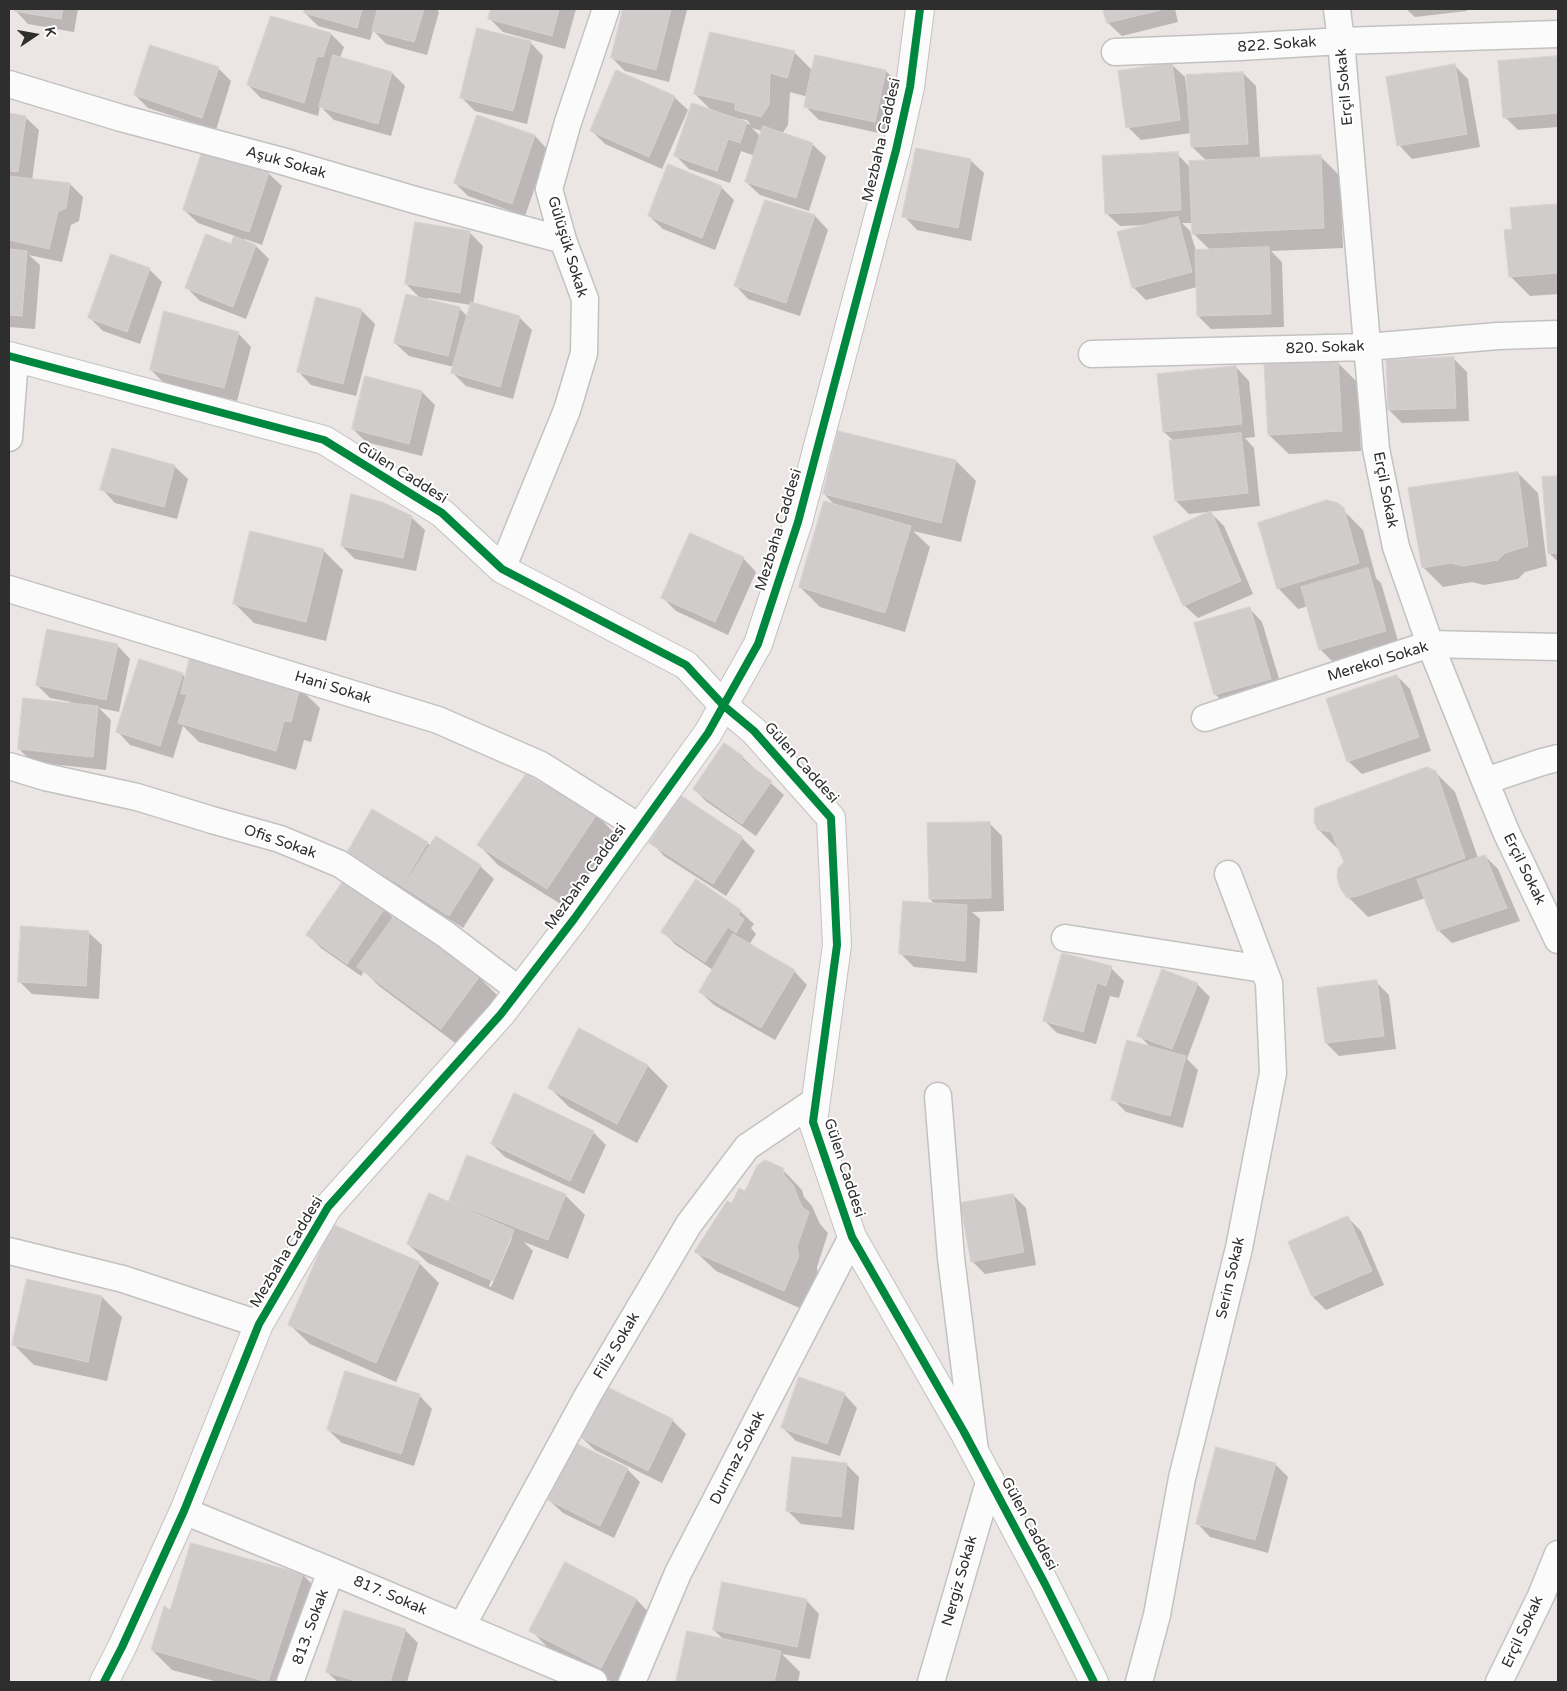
<!DOCTYPE html>
<html>
<head>
<meta charset="utf-8">
<style>
  body { margin:0 }
  #map { position:relative; width:1567px; height:1691px; overflow:hidden; background:#ebe5e4; font-family:"Varela Round",sans-serif }
  canvas { display:block }
  .frame { position:absolute; inset:0; border:10px solid #2e2e2e; pointer-events:none }
  .north { position:absolute; left:10px; top:10px; width:50px; height:50px; -webkit-text-stroke:4px #fff; paint-order:stroke; rotate:78deg; font-size:14px; font-weight:700; line-height:20px; text-align:center; color:#2e2e2e }
  .north::after { content:''; display:block; margin:auto; width:18px; height:22px; background:#2e2e2e; clip-path:polygon(50% 0,100% 100%,50% 72%,0 100%) }
</style>
</head>
<body>
<div id="map">
<canvas width="1567" height="1691"></canvas>
<div class="frame"></div>
<div class="north">K</div>
</div>
<script>
const ctx = document.querySelector('canvas').getContext('2d');
ctx.lineJoin = 'round';
function fill(path, color) { ctx.fillStyle = color; ctx.fill(path, 'evenodd'); }
function stroke(path, color, width, dash) { ctx.strokeStyle = color; ctx.lineWidth = width; ctx.lineCap = dash ? 'butt' : 'round'; ctx.setLineDash(dash || []); ctx.stroke(path); }
function label(font, color, halo, rows, align = 'center') {
  ctx.font = font + ' "Varela Round",sans-serif'; ctx.lineWidth = 4; ctx.setLineDash([]); ctx.textBaseline = 'middle'; ctx.strokeStyle = halo; ctx.fillStyle = color; for (const [text, x, y, turn = 0] of rows) {
    ctx.save(); ctx.translate(x, y); ctx.rotate((+turn || 0) * Math.PI / 180); ctx.textAlign = isNaN(turn) ? turn : align; if (halo) ctx.strokeText(text, 0, 0); ctx.fillText(text, 0, 0); ctx.restore();
  }
}
fill(new Path2D(`
  M15,9H78L74,32L28,24L15,10Z
  M306,9H436L439,12L427,55L386,44L373,30L370,40L318,26L305,13Z
  M492,9H576L565,49L503,32L490,19Z
  M624,9H685L687,10L669,82L625,71L612,58Z
  M1105,9H1175L1178,22L1122,36L1108,23Z
  M1406,9H1467V11L1415,17Z
  M331,34L344,47L340,58L392,73L405,86L391,136L334,120L320,106L318,116L261,98L248,85Z
  M530,42L543,56L527,124L475,111L461,97Z
  M794,52L813,71H886L899,84L888,135L819,120L806,107L808,97L790,92L788,125L782,134L812,144L826,157L809,211L760,195L746,182L755,156L741,151L730,183L689,169L676,156L713,112L695,94ZM739,119L747,120L751,125L739,120ZM752,128L762,131L761,137Z
  M1558,57V127L1518,130L1505,117L1500,62Z
  M1171,64L1185,77L1187,92L1243,73L1256,86L1260,159L1320,156L1340,176L1343,248L1271,251L1282,262L1284,327L1211,329L1198,316L1197,287L1146,300L1133,287L1144,225L1120,226L1106,213L1177,154L1190,167L1207,161L1192,147L1191,133L1141,140L1128,127ZM1182,223H1192L1193,233L1210,250L1196,251L1190,231Z
  M1455,66L1468,79L1480,147L1412,159L1399,145Z
  M218,68L231,81L216,130L148,108L135,95Z
  M674,97L688,110L662,169L605,144L592,131Z
  M9,114L25,117L39,130L32,180L70,184L83,197L79,221L71,225L62,262L29,255L40,265L35,329L9,327Z
  M478,117L535,136L548,150L525,216L468,196L455,183Z
  M970,160L984,173L971,241L917,230L904,216Z
  M268,173L282,186L262,245L245,239L244,241L256,246L269,259L246,319L200,301L187,288L232,246L235,236L198,223L184,210Z
  M721,187L734,200L715,250L663,229L649,216Z
  M766,201L815,216L828,230L800,316L748,299L735,285Z
  M1558,205V294L1530,296L1510,276L1513,230L1511,209Z
  M469,232L483,246L473,304L519,317L532,330L513,399L466,386L453,373L454,367L409,356L395,343L421,299L406,284ZM428,298L471,305L468,317L459,308L428,300Z
  M149,269L162,282L140,344L103,331L90,318Z
  M361,310L375,324L356,396L311,385L298,371Z
  M238,333L251,347L237,401L164,383L151,370Z
  M1454,359L1467,372L1469,421L1402,423L1389,410Z
  M1337,362L1357,382L1361,451L1289,454L1269,435Z
  M1236,367L1249,381L1255,437L1245,438L1254,448L1260,506L1189,514L1176,501L1174,441L1164,432Z
  M422,392L435,405L422,456L366,442L353,429Z
  M839,432L956,461L976,481L961,542L913,531L930,547L905,632L820,607L800,587L836,506L824,494Z
  M174,466L188,479L177,519L115,503L102,489Z
  M1518,473L1538,493L1547,566L1525,572L1518,579L1484,585L1472,582L1443,587L1423,567Z
  M1558,477V562L1549,553L1543,478Z
  M1337,504L1363,530L1376,578L1381,583L1399,644L1333,662L1320,649L1308,606L1298,609L1279,589L1259,523Z
  M1211,513L1224,526L1253,594L1198,618L1184,605Z
  M411,517L425,530L416,571L355,559L342,546Z
  M323,550L343,570L326,641L254,623L234,603Z
  M743,558L756,572L728,635L676,611L663,598Z
  M1249,608L1262,622L1283,692L1229,708L1215,694Z
  M117,645L130,659L119,712L99,708L111,720L106,770L32,762L19,749L71,702L50,698L37,685Z
  M182,674L186,678L300,689L320,708L311,742L304,740L296,770L199,742L183,726L173,758L130,745L117,731Z
  M1397,676L1410,689L1431,751L1362,774L1348,761Z
  M742,757L784,795L756,836L707,802L694,789Z
  M1435,772L1455,792L1478,858L1485,856L1498,869L1520,921L1452,943L1438,930L1426,898L1368,917L1348,897L1345,862L1339,850L1319,830Z
  M526,775L597,815L616,835L567,908L498,865L479,845Z
  M989,823L1002,836L1004,911L972,912L980,919L977,973L914,967L901,954L935,904L930,899Z
  M436,837L480,866L494,879L463,928L415,898L361,866L348,853L427,843L431,846Z
  M742,838L755,851L726,896L664,856L651,842Z
  M344,882L385,909L394,919L479,977L499,997L462,1048L379,986L364,971L361,976L321,948L308,935Z
  M740,911L754,924L751,928L756,934L749,945L794,971L807,985L775,1040L714,1005L700,992L713,970L676,945L663,932Z
  M88,932L102,945L99,999L32,994L19,981Z
  M1111,968L1124,981L1119,998L1110,996L1096,1044L1057,1033L1044,1020Z
  M1376,982L1389,995L1396,1049L1339,1056L1326,1043Z
  M1197,984L1210,997L1187,1059L1198,1070L1183,1128L1126,1112L1113,1099L1151,1048L1139,1035Z
  M579,1030L648,1066L668,1086L637,1143L569,1107L549,1087Z
  M593,1132L606,1145L584,1194L505,1157L492,1144Z
  M468,1156L565,1195L585,1215L568,1259L524,1242L533,1251L513,1300L428,1263L408,1244L449,1203ZM509,1238H512L491,1287L489,1286Z
  M782,1169L802,1190L804,1197L812,1206L820,1224L828,1233L817,1267L818,1276L804,1310L716,1271L696,1252L733,1205L746,1192Z
  M1013,1195L1026,1208L1036,1265L985,1274L972,1261Z
  M1348,1218L1361,1231L1384,1285L1326,1310L1313,1297Z
  M419,1263L439,1283L396,1382L310,1344L290,1325Z
  M102,1297L122,1317L107,1381L34,1365L14,1345Z
  M605,1387L672,1420L686,1434L662,1483L595,1450L581,1437Z
  M844,1394L857,1408L840,1456L796,1441L783,1428Z
  M419,1395L432,1409L414,1466L342,1443L328,1430Z
  M846,1464L859,1477L854,1530L801,1524L788,1511Z
  M1275,1464L1288,1477L1268,1553L1210,1537L1197,1523Z
  M627,1469L640,1482L614,1538L563,1513L549,1500Z
  M192,1544L303,1575L323,1595L294,1682H218L172,1670L152,1650L170,1612Z
  M565,1563L637,1600L656,1620L624,1682H612L550,1650L531,1630Z
  M806,1600L819,1614L810,1659L782,1654L800,1672L798,1682H677L688,1632L724,1640L714,1630Z
  M405,1630L418,1643L407,1682H338L327,1672Z`), '#0003');
const building = new Path2D(`
  M14,9H63L61,19L14,11Z
  M305,9H362L357,28L304,13Z
  M378,9H424L414,42L372,31Z
  M491,9H559L552,36L488,19Z
  M623,9H671L656,70L611,58Z
  M1103,9H1165L1107,23Z
  M271,16L331,33L323,57L317,56L304,103L247,85Z
  M477,28L531,41L513,111L460,98Z
  M710,32L795,51L787,78L770,73L769,105L761,117L735,110V103L694,94Z
  M150,45L219,67L202,118L134,95Z
  M333,55L392,72L378,124L319,107Z
  M815,55L886,70L875,122L804,107Z
  M1558,56V113L1503,118L1498,61Z
  M1172,63L1180,120L1126,128L1118,71Z
  M1455,64L1467,134L1397,146L1386,77Z
  M616,70L675,96L649,157L590,131Z
  M1243,72L1248,144L1191,147L1186,75Z
  M692,103L747,122L740,143L728,139L717,171L674,156Z
  M9,113L26,116L18,172L9,171Z
  M477,115L535,135L512,204L454,183Z
  M763,126L813,143L796,198L745,182Z
  M916,148L971,159L958,228L902,217Z
  M203,149L269,172L249,232L183,210Z
  M1178,152L1181,210L1105,214L1102,156Z
  M1321,155L1324,228L1192,234L1189,161Z
  M668,164L722,186L702,238L648,216Z
  M9,176L70,183L66,208L58,212L49,249L9,240Z
  M765,200L815,215L786,303L734,286Z
  M1558,204V273L1509,277L1504,230L1512,229L1510,208Z
  M1178,217L1192,272L1132,288L1117,232Z
  M415,222L470,231L460,293L405,284Z
  M206,234L231,244L234,236L256,245L233,307L185,288Z
  M1269,247L1271,314L1197,316L1195,250Z
  M9,249L27,251L22,316L9,315Z
  M111,254L150,268L127,332L88,318Z
  M406,294L460,307L448,356L394,343Z
  M316,297L362,309L343,384L297,372Z
  M471,302L520,316L500,387L451,373Z
  M164,311L239,332L224,388L150,370Z
  M1454,357L1456,408L1388,410L1386,360Z
  M1338,361L1342,431L1268,435L1264,364Z
  M1236,366L1242,424L1163,432L1157,374Z
  M365,376L422,391L409,444L352,429Z
  M838,431L956,460L941,523L823,494Z
  M1241,433L1248,493L1175,501L1169,441Z
  M112,448L175,465L164,507L100,490Z
  M1518,472L1528,546L1505,553L1498,560L1463,566L1451,563L1422,568L1408,488Z
  M1558,476V553L1548,554L1542,477Z
  M351,494L382,502L412,516L403,558L341,546Z
  M1327,500L1338,503L1344,508L1359,563L1277,589L1258,523Z
  M824,501L911,526L885,613L799,587Z
  M1211,511L1241,581L1183,606L1153,537Z
  M250,531L324,549L306,622L233,604Z
  M690,533L744,557L715,622L661,598Z
  M1368,568L1386,631L1319,650L1301,587Z
  M1250,607L1271,679L1214,695L1194,623Z
  M47,629L118,644L106,700L36,685Z
  M190,657L300,687L291,722L284,721L276,751L178,723L187,694H181Z
  M139,659L183,673L160,746L116,732Z
  M1397,675L1419,737L1347,762L1326,699Z
  M23,698L98,706L93,757L18,749Z
  M724,743L743,756L742,760L772,781L742,824L693,789Z
  M1427,767L1436,771L1465,858L1358,896L1347,898L1340,888L1337,877L1338,868L1344,862L1331,832L1318,830L1314,822L1315,808Z
  M526,774L597,814L547,889L477,845Z
  M680,795L743,837L713,884L649,843Z
  M372,809L428,842L402,886L347,853Z
  M990,822L991,898L929,899L927,823Z
  M436,836L481,865L449,916L403,887Z
  M1485,855L1507,908L1437,931L1417,880Z
  M696,879L741,910L738,915L744,919L736,933L728,927L705,962L661,932Z
  M344,880L385,908L347,964L306,935Z
  M903,901L967,905L965,961L899,954Z
  M396,914L480,976L441,1029L357,967Z
  M21,926L89,931L86,986L18,982Z
  M733,934L795,970L761,1028L699,992Z
  M1062,953L1112,966L1106,986L1097,983L1083,1032L1043,1021Z
  M1162,969L1198,983L1172,1049L1137,1036Z
  M1377,980L1384,1036L1325,1043L1317,988Z
  M579,1028L648,1065L617,1124L548,1088Z
  M1127,1040L1186,1056L1170,1116L1111,1100Z
  M514,1093L594,1131L570,1181L491,1144Z
  M467,1155L566,1194L548,1240L449,1201Z
  M765,1160L783,1168L784,1175L793,1185L802,1207L809,1212L797,1247L799,1256L784,1291L694,1252L727,1201L732,1203L739,1188L745,1191L757,1166Z
  M429,1193L514,1230L493,1281L407,1244Z
  M1013,1194L1024,1252L971,1262L960,1203Z
  M1348,1216L1372,1271L1312,1297L1288,1242Z
  M332,1224L420,1262L376,1363L288,1325Z
  M27,1279L102,1296L88,1362L12,1345Z
  M345,1371L420,1394L401,1454L327,1430Z
  M799,1377L845,1393L827,1444L781,1428Z
  M605,1386L673,1419L648,1471L580,1437Z
  M575,1443L628,1468L600,1526L548,1500Z
  M1216,1447L1276,1463L1255,1540L1196,1524Z
  M792,1457L847,1463L841,1517L786,1511Z
  M191,1543L303,1574L268,1682L151,1650L164,1606L170,1610Z
  M565,1562L637,1599L601,1668L529,1631Z
  M722,1582L807,1599L797,1647L713,1630Z
  M344,1610L406,1629L390,1682H359L326,1672Z
  M687,1631L781,1651L774,1682H676Z`);
fill(building, '#d0cccb');
stroke(building, '#d6d1d0', 1);
const street = new Path2D(`
  M1337,9L1341,41L1376,449L1396,547L1430,644L1485,781L1507,834L1558,940
  M1115,52L1240,47L1341,41L1558,34
  M9,84L121,118L282,161L415,200L563,240
  M1092,354L1367,347L1498,336L1558,334
  M9,438L15,358
  M502,569L567,410L584,353L585,299L563,240L549,189L568,122L606,9
  M9,589L438,720L541,765L639,827
  M1205,718L1430,644L1558,647
  M9,766L45,777L137,797L212,820L280,839L340,864L445,934L519,990
  M1485,781L1542,762L1558,758
  M1065,938L1263,969
  M938,1096L951,1258L975,1451
  M9,1251L123,1279L259,1324
  M184,1511L331,1571L594,1682
  M462,1626L588,1395L689,1224L747,1147L815,1101
  M290,1682L331,1571
  M632,1682L678,1573L852,1237
  M931,1682L990,1479
  M1139,1682L1157,1615L1182,1478L1239,1248L1273,1073L1269,983L1228,874
  M1499,1682L1541,1596L1558,1554`);
const secondary = new Path2D(`
  M9,356L324,440L442,513L502,569L686,665L724,706L754,731L831,818L837,945L813,1122L852,1237L964,1432L1045,1584L1094,1682
  M104,1682L122,1647L184,1511L259,1324L328,1207L501,1014L574,919L708,733L758,644L798,522L896,150L910,87L920,9`);
stroke(street, '#c3c2c2', 29);
stroke(secondary, '#c3c2c2', 30);
stroke(street, '#fcfbfb', 26);
stroke(secondary, '#fcfbfb', 28);
stroke(new Path2D(`
  M9,356L324,440L442,513L502,569L686,665L724,706L754,731L831,818L837,945L813,1122L852,1237L964,1432L1045,1584L1094,1682
  M104,1682L122,1647L184,1511L259,1324L328,1207L501,1014L574,919L708,733L758,644L798,522L896,150L910,87L920,9`), '#00873e', 8);
label('15px', '#2e2e2e', '#fff', [
  ["822. Sokak",1277,45,-4],
  ["Erçil Sokak",1345,87,-95],
  ["Mezbaha Caddesi",882,140,-77],
  ["Aşuk Sokak",286,163,16],
  ["Gülüşük Sokak",567,247,73],
  ["820. Sokak",1325,348,-2],
  ["Gülen Caddesi",402,473,32],
  ["Erçil Sokak",1385,490,79],
  ["Mezbaha Caddesi",779,530,-73],
  ["Merekol Sokak",1378,662,-17],
  ["Hani Sokak",333,688,17],
  ["Gülen Caddesi",801,763,48],
  ["Ofis Sokak",280,842,19],
  ["Erçil Sokak",1524,869,64],
  ["Mezbaha Caddesi",586,877,-54],
  ["Gülen Caddesi",844,1168,72],
  ["Mezbaha Caddesi",287,1252,-59],
  ["Serin Sokak",1231,1278,-77],
  ["Filiz Sokak",617,1346,-59],
  ["Durmaz Sokak",738,1458,-63],
  ["Gülen Caddesi",1029,1524,62],
  ["Nergiz Sokak",960,1581,-74],
  ["817. Sokak",390,1596,23],
  ["813. Sokak",311,1627,-70],
  ["Erçil Sokak",1523,1632,-65]
]);
</script>
</body>
</html>
